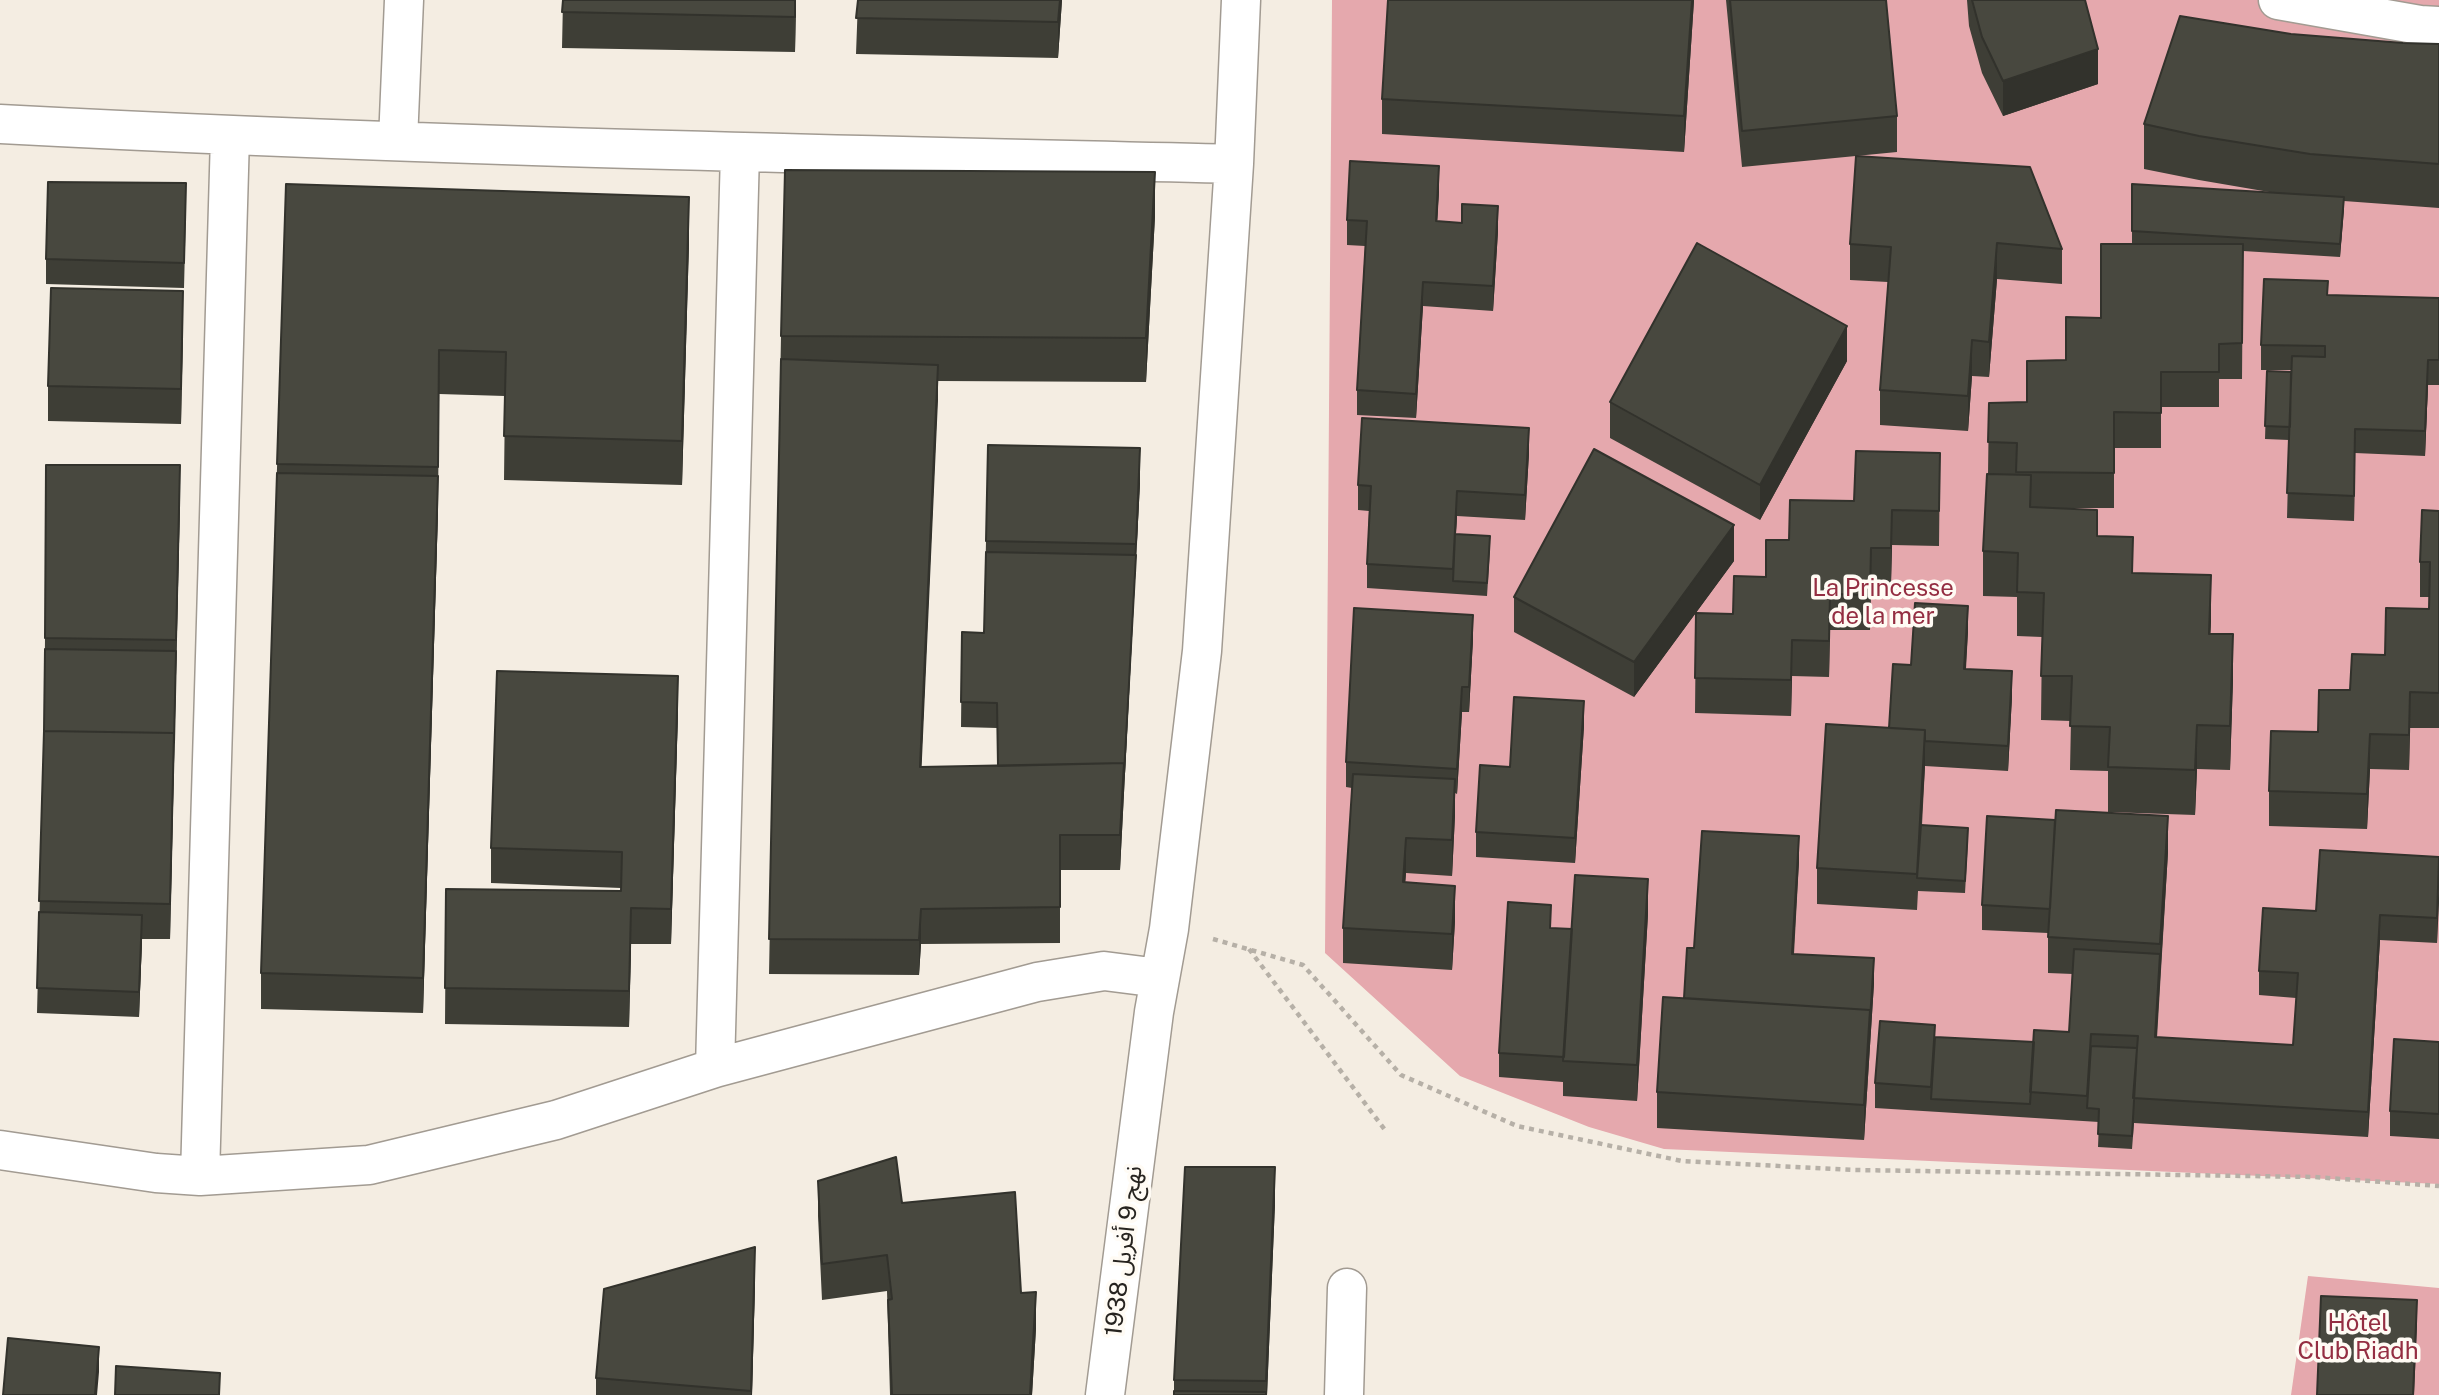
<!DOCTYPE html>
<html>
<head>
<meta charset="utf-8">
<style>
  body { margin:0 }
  canvas { display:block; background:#f4ede2 }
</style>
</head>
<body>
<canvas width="2439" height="1395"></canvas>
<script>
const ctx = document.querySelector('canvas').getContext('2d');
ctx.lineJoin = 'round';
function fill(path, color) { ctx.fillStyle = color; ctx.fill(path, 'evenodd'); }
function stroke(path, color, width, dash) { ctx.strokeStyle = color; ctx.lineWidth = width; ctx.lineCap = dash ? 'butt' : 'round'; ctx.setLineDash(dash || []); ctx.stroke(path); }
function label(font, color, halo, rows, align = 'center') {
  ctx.font = font + ' "Public Sans","Noto Sans Arabic",sans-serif'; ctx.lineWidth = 7; ctx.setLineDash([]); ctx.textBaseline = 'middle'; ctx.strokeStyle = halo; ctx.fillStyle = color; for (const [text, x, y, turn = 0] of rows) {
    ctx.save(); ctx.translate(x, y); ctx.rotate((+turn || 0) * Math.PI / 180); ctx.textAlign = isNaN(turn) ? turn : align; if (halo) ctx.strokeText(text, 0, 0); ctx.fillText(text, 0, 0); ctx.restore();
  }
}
fill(new Path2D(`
  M1332,0H2439V1184L1664,1149L1589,1127L1460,1076L1325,953Z
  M2308,1276L2439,1288V1395H2291Z`), '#e5a8ad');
const minor = new Path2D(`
  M2278,0L2420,25L2439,26
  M0,124C411,146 822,154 1234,164
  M398,141L404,0
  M715,1068L740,152
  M0,1150L156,1173L200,1176L369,1165L556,1120L715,1068L1037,982L1104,971L1159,978
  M200,1176L230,136
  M1105,1395L1154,1012L1169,929L1202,651L1234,164L1241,0
  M1344,1395L1347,1288`);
stroke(minor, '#a29b92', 41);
stroke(new Path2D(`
  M1213,939L1303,965L1401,1075L1517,1126L1682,1161L1855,1170L2314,1177L2439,1186
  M1249,949L1385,1130`), '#b6b0a7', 4.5, [5, 5]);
stroke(minor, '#fff', 38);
fill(new Path2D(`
  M563,0H796L795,52L562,48Z
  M858,0H1062L1058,58L856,54Z
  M1388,0H1694L1684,152L1382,134V99Z
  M1726,0H1886L1897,116V152L1742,167Z
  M1967,0H2085L2098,84L2003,116L1982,73L1969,26Z
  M2291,34L2403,43L2439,44V208L2344,201L2340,257L2243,251L2242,379H2219V407H2161V448H2114V508H2048L2097,536L2133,573L2211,620L2210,634L2233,679L2230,770L2197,769L2195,815L2108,812V771L2070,770L2071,721L2041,720L2042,637L2017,636V597L1983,596V551L1988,474L1989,403L2027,402L2066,360L2101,318L2132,244V184L2275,193L2199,180L2144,169V124Z
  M1856,156L2062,249V284L1997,279L1989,377L1972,376L1968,431L1880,425V390L1888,282L1850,280V244Z
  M286,184L689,242L682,485L504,480L505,396L439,394L438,511L423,1013L261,1009V973Z
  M1439,191L1437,221L1498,231L1493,311L1423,306L1416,418L1357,415V390L1365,246L1347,245V220Z
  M186,208L184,288L46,284V259Z
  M1155,216L1146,382L938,381L921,767L998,766L997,728L961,727L962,632L984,633L986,541L1140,483L1120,870H1060V943L921,944L919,975L769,974L781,336Z
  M2328,295L2439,298V385H2428L2425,456L2355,453L2354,521L2287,518L2289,440L2265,439L2267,371L2291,372V370H2261V345Z
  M183,327L181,424L48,421V386Z
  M1847,361L1760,520L1610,438V402Z
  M1529,453L1525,520L1457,516L1456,534L1490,549L1487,596L1367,588V564L1369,511L1358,510V485Z
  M1940,453L1939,546L1892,545L1891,583H1871L1870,630H1830L1829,677L1792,676L1791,716L1695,713L1696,613L1733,614L1766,577L1789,540L1854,501Z
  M180,500L170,939H142L139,1017L37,1013L44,731L45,638Z
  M2439,511V728H2410L2409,770L2370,769L2367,829L2269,826V791L2318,732L2350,690L2429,609V597H2420V562Z
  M1734,561L1634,697L1514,632V597Z
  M1968,631L1966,669L2012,696L2008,771L1925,766L1922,825L1968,841L1965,893L1918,891L1917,910L1817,904V868L1889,728L1911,665Z
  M1473,639L1469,712H1462L1457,794L1455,793V815L1452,876L1406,873L1405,882L1455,921L1452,970L1343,963V928L1352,788L1346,787V762Z
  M678,712L671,944H631L629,1027L445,1024L446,889L621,891V888L491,883V848Z
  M1584,726L1575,863L1476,857V832L1510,767Z
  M2168,852L2157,1038L2293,1045L2296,998L2259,995V971L2316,911L2439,857L2437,943L2380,940L2368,1137L2134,1123L2132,1149L2098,1147L2099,1122L1875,1108V1083L1935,1037L2034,1042L2069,1032L2073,974L2048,973V933L1982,930V905Z
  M1799,861L1794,954L1874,983L1864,1140L1657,1128V1092L1684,998L1694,948Z
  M1648,914L1637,1101L1563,1096V1082L1499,1077V1053L1551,928L1572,929Z
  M2439,1042V1139L2390,1136V1111Z
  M818,1181L902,1203L1021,1293L1036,1328L1032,1395H890L887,1291L822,1300L818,1216Z
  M1275,1203L1267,1395H1174V1380Z
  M755,1283L752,1395H596V1378Z`), '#3e3e36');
fill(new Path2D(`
  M795,0H796L795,52Z
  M1060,0H1062L1058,58V22Z
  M1692,0H1694L1684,152V116Z
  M2098,49V84L2003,116V81Z
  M1439,166V191L1436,246V221Z
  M1155,172V216L1146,382V338Z
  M689,197V242L682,485V441Z
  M2344,197V210L2340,257V244Z
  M1498,206V231L1493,311V286Z
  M1997,243V279L1989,377V342Z
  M1423,282V306L1416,418V394Z
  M183,291V327L181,424V389Z
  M1847,326V361L1760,520V485Z
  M1972,340V376L1968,431V396Z
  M2428,360V385L2425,456V431Z
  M938,365V400L920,803V767Z
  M1529,428V453L1525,520V495Z
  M2355,429V453L2354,521V496Z
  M1140,448V483L1120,870V835Z
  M180,465V500L170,939V904Z
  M438,476V511L423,1013V978Z
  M1457,491V516L1453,581V569Z
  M1892,510V545L1891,583V548Z
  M1734,525V561L1634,697V662Z
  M1871,548V583L1870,630V595Z
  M2211,575V620L2209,678V634Z
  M1830,594V630L1829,677V641Z
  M1968,606V631L1964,694V669Z
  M1473,615V639L1469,712V687Z
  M2233,634V679L2230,770V726Z
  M1792,640V676L1791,716V680Z
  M2012,671V696L2008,771V746Z
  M678,676V712L671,944V909Z
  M1462,687V712L1457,794V769Z
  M2410,692V728L2409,770V735Z
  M1584,701V726L1575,863V838Z
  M2197,725V769L2195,815V770Z
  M1925,730V766L1918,878H1917V910V874Z
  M2370,734V769L2367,829V794Z
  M1455,779V815L1452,876V840Z
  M2168,816V852L2155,1062V1037Z
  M1799,836V861L1792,978V954Z
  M1406,838V873L1403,918V882Z
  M2439,878V903L2437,943V918Z
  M1648,879V914L1637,1101V1065Z
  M1455,886V921L1452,970V934Z
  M631,908V944L629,1027V991Z
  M921,909V944L919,975V940Z
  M142,915V940L139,1017V992Z
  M2380,915V940L2368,1137V1112Z
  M1874,958V983L1864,1140V1105Z
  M1275,1167V1203L1267,1395H1266Z
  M755,1247V1283L752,1395H751Z
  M1036,1292V1328L1032,1395H1030Z
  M2417,1300V1325L2414,1395H2413Z
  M99,1347V1372L97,1395H95Z`), '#32322c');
const building = new Path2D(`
  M563,0H795V17L562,12Z
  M858,0H1060L1058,22L856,18Z
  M1388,0H1692L1684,116L1382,99Z
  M1730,0H1886L1897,116L1742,131Z
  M1972,0H2085L2098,49L2003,81L1982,37Z
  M2180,16L2291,34L2403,43L2439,44V164L2310,154L2199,136L2144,124Z
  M1856,156L2030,167L2062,249L1997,243L1989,342L1972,340L1968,396L1880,390L1891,247L1850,244Z
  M1350,161L1439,166L1436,221L1462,223V204L1498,206L1493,286L1423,282L1416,394L1357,390L1367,221L1347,220Z
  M785,170L1155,172L1146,338L781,336Z
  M48,182L186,183L184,263L46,259Z
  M286,184L689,197L682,441L504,436L506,352L439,350L438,467L277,464Z
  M2132,184L2344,197L2340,244L2132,231Z
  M1697,243L1847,326L1760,485L1610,402Z
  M2101,244H2243L2242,343L2219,344V372H2161V413L2114,412V473L2016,472L2017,443L1988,442L1989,403L2027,402V361L2066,360V317L2101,318Z
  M2264,279L2328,281L2327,295L2439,298V360H2428L2425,431L2355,429L2354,496L2287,493L2292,356L2325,357V346L2261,345Z
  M51,288L183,291L181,389L48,386Z
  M781,359L938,365L920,767L1124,763L1120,835H1060V907L921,909L919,940L769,939Z
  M2267,371L2291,372L2290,427L2265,426Z
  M1362,418L1529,428L1525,495L1457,491L1453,569L1367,564L1371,486L1358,485Z
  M988,445L1140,448L1136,544L986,541Z
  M1594,449L1734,525L1634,662L1514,597Z
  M1856,451L1940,453L1939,511L1892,510L1891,548H1871L1870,595L1830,594L1829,641L1792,640L1791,680L1695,678L1696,613L1733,614L1734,576L1766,577V540H1789L1790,500L1854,501Z
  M46,465H180L176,640L45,638Z
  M277,473L438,476L423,978L261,973Z
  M1987,474L2031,475L2030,507L2097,510V536L2133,537L2132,573L2211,575L2209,634H2233L2230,726L2197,725L2195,770L2108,767L2110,727L2070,726L2072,676H2041L2044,593L2017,592L2018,553L1983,551Z
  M2422,510L2439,511V693L2410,692L2409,735L2370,734L2367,794L2269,791L2271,731L2318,732L2319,690H2350L2352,654L2385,655L2386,608L2429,609L2430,562H2420Z
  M1455,534L1490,536L1487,583L1453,581Z
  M986,552L1136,555L1124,774V763L998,766L997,703L961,702L962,632L984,633Z
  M1915,603L1968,606L1964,669L2012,671L2008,746L1925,741V730L1889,728L1893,664L1911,665Z
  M1354,608L1473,615L1469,687H1462L1457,769L1346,762Z
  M45,649L176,651L174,743V733L44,731Z
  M497,671L678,676L671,909L631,908L629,991L445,988L446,889L621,891L622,852L491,848Z
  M1514,697L1584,701L1575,838L1476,832L1480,765L1510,767Z
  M1826,724L1925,730L1917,874L1817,868Z
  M44,731L174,733L170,904L39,901Z
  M1353,774L1455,779L1452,840L1406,838L1403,882L1455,886L1452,934L1343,928Z
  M2056,810L2168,816L2160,944L2048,937Z
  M1987,816L2055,820L2050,909L1982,905Z
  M1921,825L1968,828L1965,881L1917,878Z
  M1702,831L1799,836L1792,954L1874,958L1870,1020V1010L1684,998L1687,948H1694Z
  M2320,850L2439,857L2437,918L2380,915L2368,1112L2133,1098L2138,1036L2091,1034L2087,1096L2030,1092L2034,1030L2069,1032L2074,949L2160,954L2155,1037L2293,1045L2298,973L2259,971L2263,908L2316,911Z
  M1575,875L1648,879L1637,1065L1563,1061Z
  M1508,902L1551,905L1550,928L1572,929L1564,1057L1499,1053Z
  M39,912L142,915L139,992L37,988Z
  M1663,997L1870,1010L1864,1105L1657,1092Z
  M1880,1021L1935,1025L1931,1087L1875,1083Z
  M1935,1037L2034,1042L2030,1104L1931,1099Z
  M2394,1039L2439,1042V1114L2390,1111Z
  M2091,1046L2137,1048L2132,1136L2098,1134L2099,1109L2087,1108Z
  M896,1157L902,1203L1015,1192L1021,1293L1036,1292L1030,1395H892L888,1300L892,1299L887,1255L822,1264L818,1181Z
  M1185,1167H1275L1266,1381L1174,1380Z
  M755,1247L751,1391L596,1378L604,1289Z
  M2321,1296L2417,1300L2413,1395H2317Z
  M8,1338L99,1347L95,1395H3Z
  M116,1366L220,1373L219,1395H115Z
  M1174,1391L1266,1392V1395H1174Z`);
fill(building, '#48483f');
stroke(building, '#32322c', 2);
label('24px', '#942e42', '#fffbf4', [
  ["La Princesse",1883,589],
  ["de la mer",1883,617],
  ["Hôtel",2358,1324],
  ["Club Riadh",2358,1352]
]);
label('24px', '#272420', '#fffbf4', [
  ["نهج 9 أفريل 1938",1124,1251,-83]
]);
</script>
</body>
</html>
